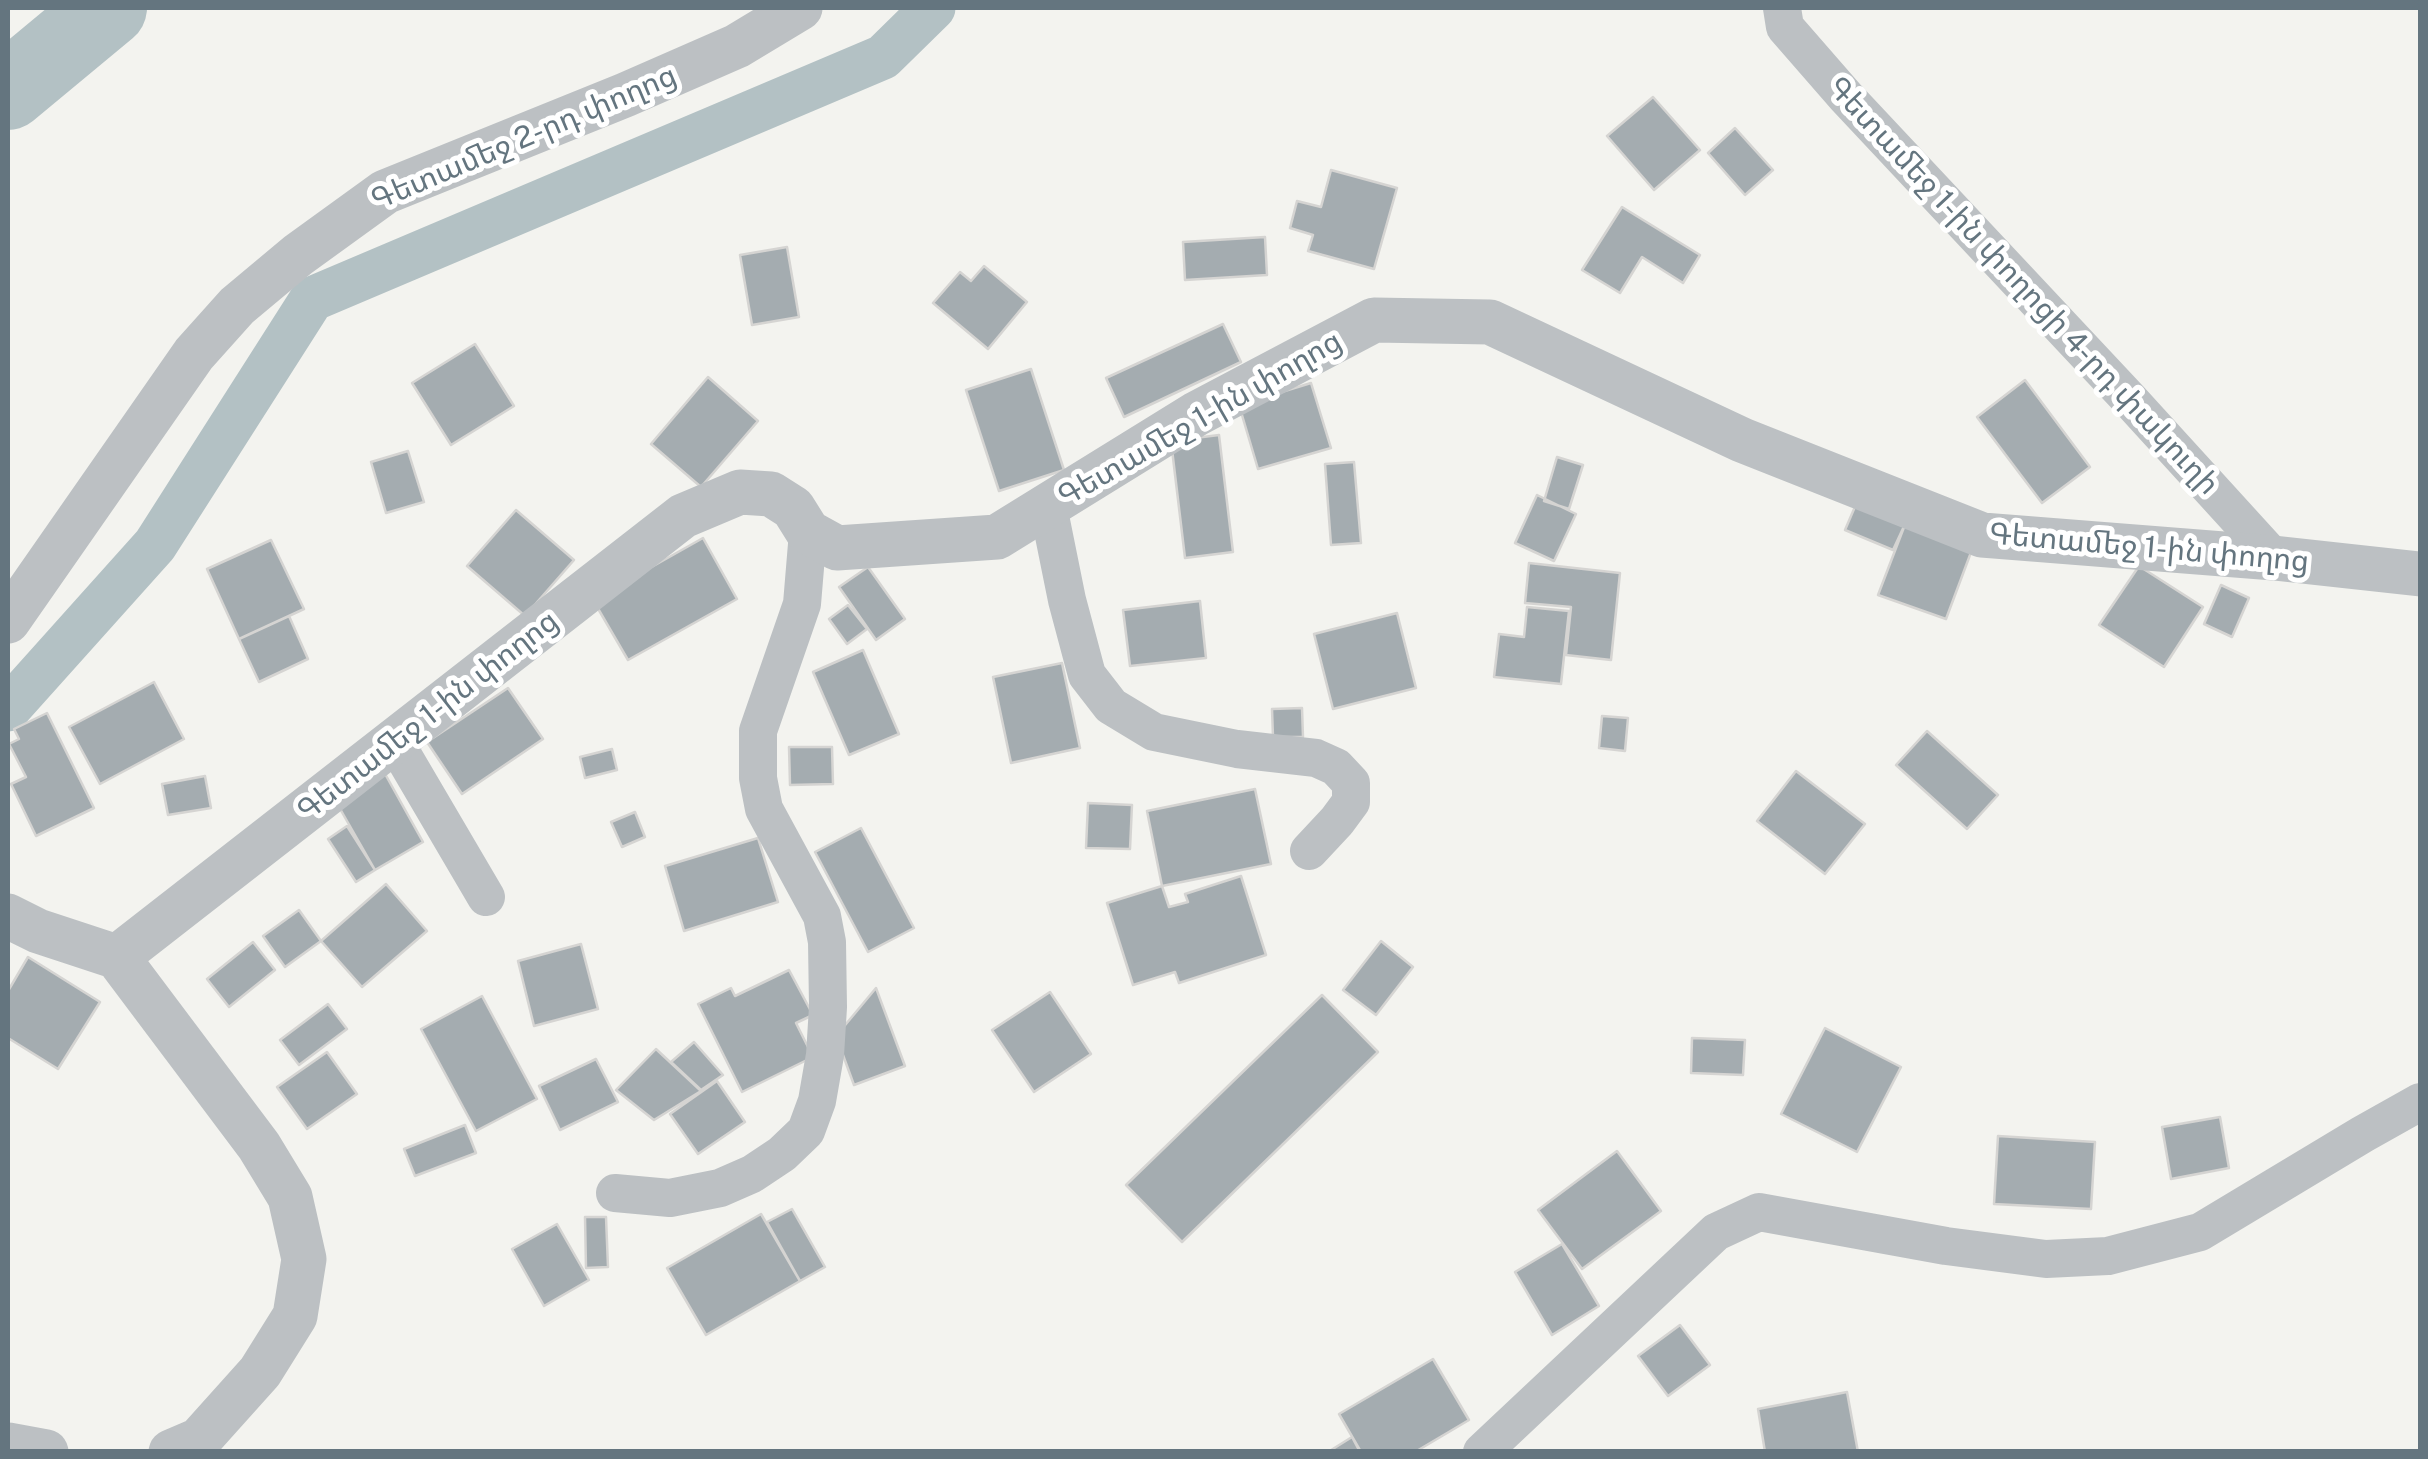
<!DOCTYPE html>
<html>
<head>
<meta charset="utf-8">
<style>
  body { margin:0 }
  #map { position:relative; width:2428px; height:1459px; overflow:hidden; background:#f3f3ef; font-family:"Public Sans",sans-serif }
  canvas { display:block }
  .frame { position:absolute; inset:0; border:10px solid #64757f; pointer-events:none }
</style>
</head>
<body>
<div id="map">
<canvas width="2428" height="1459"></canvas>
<div class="frame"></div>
</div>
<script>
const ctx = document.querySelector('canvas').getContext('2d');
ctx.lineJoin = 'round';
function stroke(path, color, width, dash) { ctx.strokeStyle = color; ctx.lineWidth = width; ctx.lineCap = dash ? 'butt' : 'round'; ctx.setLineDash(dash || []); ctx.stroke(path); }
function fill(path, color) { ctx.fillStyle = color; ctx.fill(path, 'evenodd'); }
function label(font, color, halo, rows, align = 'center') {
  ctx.font = font + ' "Public Sans","Noto Sans Armenian",sans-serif'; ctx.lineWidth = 10; ctx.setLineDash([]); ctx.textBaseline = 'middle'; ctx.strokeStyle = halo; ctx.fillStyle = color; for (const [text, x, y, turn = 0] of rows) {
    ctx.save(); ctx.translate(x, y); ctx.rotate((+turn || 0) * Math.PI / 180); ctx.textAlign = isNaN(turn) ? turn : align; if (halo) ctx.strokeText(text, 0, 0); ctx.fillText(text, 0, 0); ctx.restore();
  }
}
stroke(new Path2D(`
  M8,709L155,545L312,299L883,57L933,8`), '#b3c1c4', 45);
stroke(new Path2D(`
  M8,91L108,8`), '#b3c1c4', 78);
const building = new Path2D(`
  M1653,97L1700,150L1654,190L1607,136Z
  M1735,128L1773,170L1745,195L1708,153Z
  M1331,170L1397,188L1374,269L1308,251L1313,235L1290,228L1297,201L1321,207Z
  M1622,207L1700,255L1683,283L1642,257L1620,293L1582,270Z
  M1265,237L1267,275L1185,280L1183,242Z
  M787,247L799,317L752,325L740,255Z
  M984,266L1027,302L988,349L933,303L960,272L971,281Z
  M1223,324L1241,362L1124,417L1106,378Z
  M475,344L514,406L451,445L412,383Z
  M1031,369L1064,470L999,491L966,390Z
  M708,377L758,421L701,487L651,444Z
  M2025,380L2090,467L2042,503L1977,417Z
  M1311,383L1331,448L1258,469L1239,405Z
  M1219,435L1233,552L1185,558L1171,441Z
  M408,451L424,502L386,513L371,462Z
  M1557,457L1583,465L1569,509L1544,501Z
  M1354,462L1361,543L1331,545L1325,464Z
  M1537,495L1576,514L1554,561L1515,543Z
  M1857,502L1906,522L1893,550L1845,530Z
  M516,510L574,560L525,616L467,566Z
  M1906,522L1973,547L1946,619L1878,595Z
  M703,538L737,599L628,660L593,600Z
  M271,540L304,609L239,639L207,569Z
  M1529,563L1620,573L1611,660L1566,655L1571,607L1525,603Z
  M2139,566L2203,607L2164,667L2099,625Z
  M868,567L905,619L876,640L839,587Z
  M2221,585L2249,598L2232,637L2204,624Z
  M1200,601L1206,658L1130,666L1123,610Z
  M848,605L867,629L847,644L829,619Z
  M1527,607L1569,611L1561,684L1494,677L1499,634L1524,637Z
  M1397,613L1416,688L1333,709L1314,634Z
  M289,616L308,659L259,682L239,639Z
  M863,650L899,734L849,755L813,672Z
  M1062,663L1080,748L1011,763L993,677Z
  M154,682L184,739L100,784L69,727Z
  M508,688L543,739L462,794L427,742Z
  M1302,708L1303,737H1273L1272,709Z
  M47,713L94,808L36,836L11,784L26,777L9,744L19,739L14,729Z
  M1602,716L1628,718L1625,751L1599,748Z
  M1927,731L1998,795L1967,829L1896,765Z
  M789,747H832L833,784L790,785Z
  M612,749L617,770L585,778L580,757Z
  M1796,771L1865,824L1825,874L1757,821Z
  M384,772L423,842L375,870L335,800Z
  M205,776L211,808L168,815L162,784Z
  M1255,789L1271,864L1162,886L1147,811Z
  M1088,803L1132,805L1130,849L1086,848Z
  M635,812L645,837L622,847L611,822Z
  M347,826L375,870L356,882L328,839Z
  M861,828L914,928L868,952L815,852Z
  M758,838L778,902L684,931L665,866Z
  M1241,876L1266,955L1179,983L1175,972L1133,985L1107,903L1162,886L1169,907L1188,902L1185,894Z
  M386,884L427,931L362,987L321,941Z
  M299,910L321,941L285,967L263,936Z
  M1381,941L1413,967L1376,1015L1343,990Z
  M253,942L275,970L229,1007L207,979Z
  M581,944L598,1009L534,1026L518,961Z
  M28,957L100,1002L58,1069L8,1038V991Z
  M789,970L813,1015L796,1023L813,1057L742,1092L698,1004L731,988L735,996Z
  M876,988L905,1066L854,1085L836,1036Z
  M1050,992L1091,1054L1034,1092L992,1030Z
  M1322,995L1378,1052L1182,1242L1126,1185Z
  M482,996L537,1099L476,1131L421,1029Z
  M328,1004L347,1029L299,1065L280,1040Z
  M1825,1028L1901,1067L1857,1152L1781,1114Z
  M1692,1038L1745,1040L1743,1075L1691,1073Z
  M694,1042L723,1075L701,1090L671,1062Z
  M656,1049L701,1091L654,1120L616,1090Z
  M327,1052L357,1094L307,1129L277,1087Z
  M596,1059L618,1102L560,1130L539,1086Z
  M717,1081L745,1122L698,1154L670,1114Z
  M2220,1117L2229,1168L2171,1179L2162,1127Z
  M465,1125L476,1153L415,1176L404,1149Z
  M1998,1136L2095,1142L2091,1209L1994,1204Z
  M1617,1151L1661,1211L1582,1269L1538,1210Z
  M792,1209L825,1267L800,1281L767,1222Z
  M761,1214L800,1281L706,1335L667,1268Z
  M585,1217H606L608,1267L586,1268Z
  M557,1224L589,1280L544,1306L512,1249Z
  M1562,1244L1599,1306L1552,1335L1515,1272Z
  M1680,1325L1710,1365L1668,1396L1638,1356Z
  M1433,1359L1469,1420L1415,1452H1361L1339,1414Z
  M1847,1392L1858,1452H1765L1758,1409Z
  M1352,1437L1360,1452H1328Z`);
fill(building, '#a4acb0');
stroke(building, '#d5d4d2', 2.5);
stroke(new Path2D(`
  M1782,8L1785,27L1846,97L2130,400L2274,558
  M1048,506L1067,600L1087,675L1111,706L1154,732L1237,749L1316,758L1336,767L1351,783V802L1337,821L1309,851
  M395,742L486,897
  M615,1193L670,1198L720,1188L752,1174L782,1154L806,1131L817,1101L825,1055L828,1007L827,942L822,916L764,809L758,778V731L802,604L808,532
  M1482,1452L1716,1232L1759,1212L1946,1246L2046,1259L2108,1256L2200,1232L2363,1134L2420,1102`), '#bcc0c3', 38);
stroke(new Path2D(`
  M8,621L194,354L237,306L298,255L385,192L625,95L737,46L800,8
  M8,916L38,931L117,957
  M117,957L683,516L740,492L771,494L793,508L808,532L837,548L997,537L1196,414L1374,320L1490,322L1742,440L1982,535L2274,558L2420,574
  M117,957L259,1146L290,1197L304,1259L295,1316L260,1372L199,1440L171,1452
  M8,1445L46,1452`), '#bcc0c3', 45);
label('30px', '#64757f', '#fff', [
  ["Գետամեջ 2-րդ փողոց",524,138,-23],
  ["Գետամեջ 1-ին փողոցի 4-րդ փակուղի",2023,286,47],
  ["Գետամեջ 1-ին փողոց",1200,419,-30],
  ["Գետամեջ 1-ին փողոց",2149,548,5],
  ["Գետամեջ 1-ին փողոց",428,716,-38]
]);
</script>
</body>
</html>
